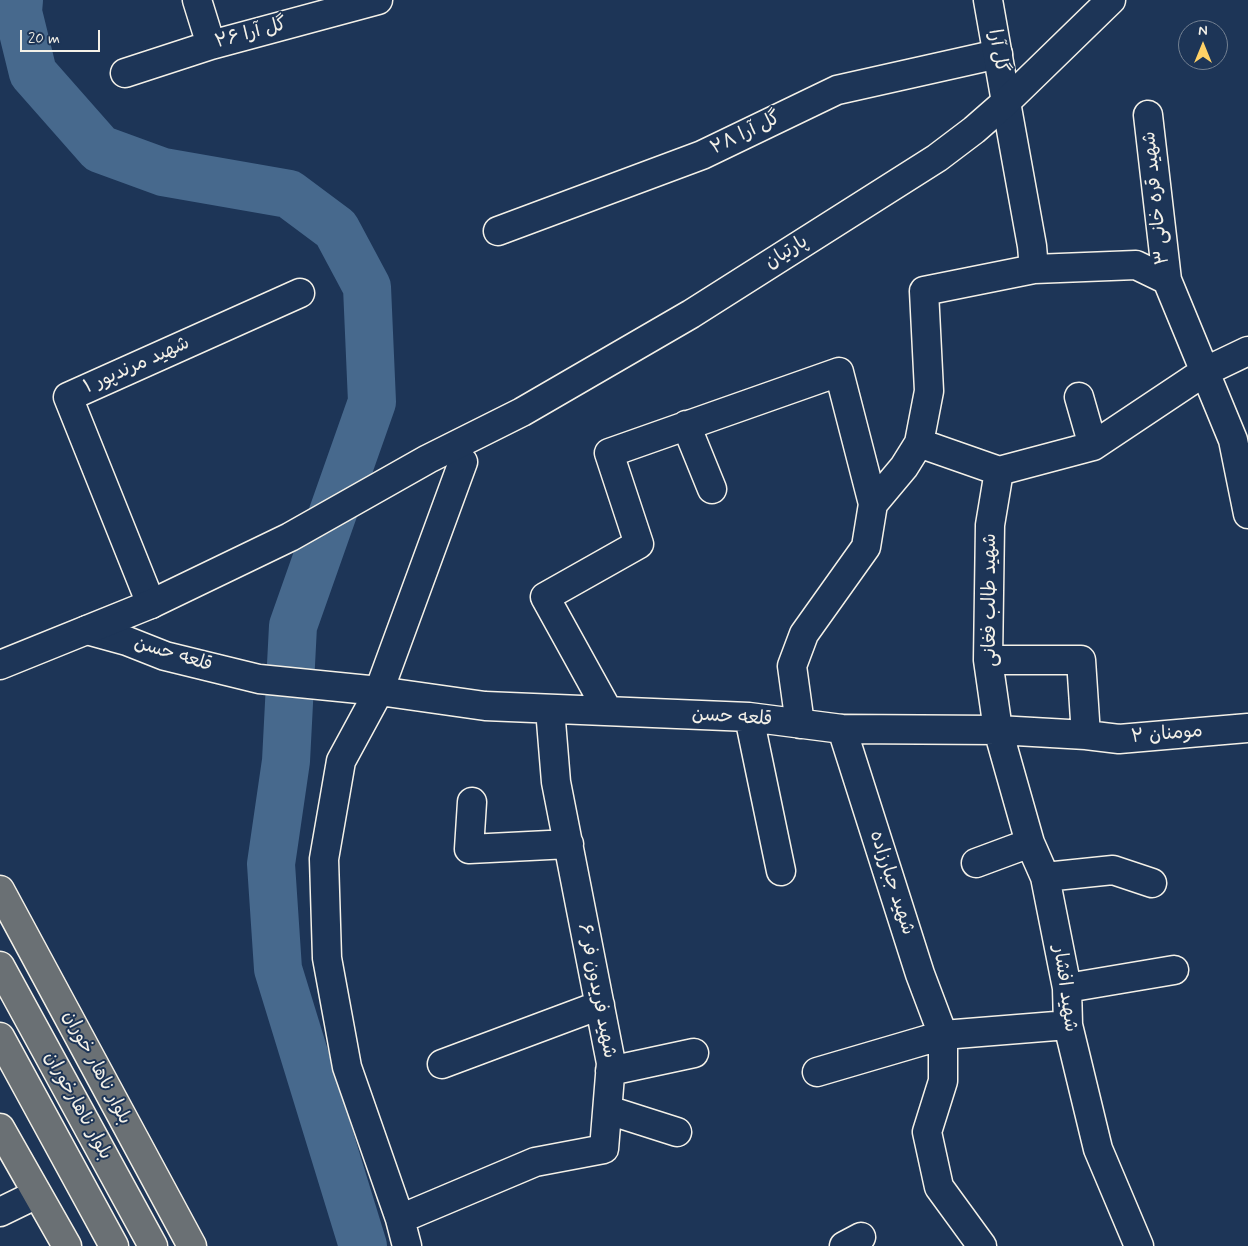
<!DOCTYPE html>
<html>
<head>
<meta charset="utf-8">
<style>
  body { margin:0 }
  #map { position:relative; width:1248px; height:1246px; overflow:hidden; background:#1d3557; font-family:Mynerve,sans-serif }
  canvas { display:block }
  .north { position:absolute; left:1178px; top:20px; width:50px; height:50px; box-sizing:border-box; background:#1d3557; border:1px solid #738091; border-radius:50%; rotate:0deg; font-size:14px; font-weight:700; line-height:20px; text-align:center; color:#f4f1e8 }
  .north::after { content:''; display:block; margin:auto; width:18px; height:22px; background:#ffd166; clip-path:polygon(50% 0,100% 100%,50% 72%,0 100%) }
  .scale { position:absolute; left:20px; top:30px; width:80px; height:22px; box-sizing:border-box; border:2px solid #f4f1e8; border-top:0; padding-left:6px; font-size:15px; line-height:18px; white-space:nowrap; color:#f4f1e8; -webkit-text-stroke:4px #1d3557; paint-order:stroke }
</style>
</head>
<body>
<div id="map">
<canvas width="1248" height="1246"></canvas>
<div class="north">N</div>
<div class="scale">20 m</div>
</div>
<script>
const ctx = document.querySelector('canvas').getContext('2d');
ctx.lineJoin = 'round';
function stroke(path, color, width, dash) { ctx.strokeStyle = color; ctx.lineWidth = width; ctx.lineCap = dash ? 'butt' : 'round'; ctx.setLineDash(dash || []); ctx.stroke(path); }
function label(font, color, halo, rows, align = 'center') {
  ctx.font = font + ' Mynerve,"Playpen Sans Arabic",sans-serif'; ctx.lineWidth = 4; ctx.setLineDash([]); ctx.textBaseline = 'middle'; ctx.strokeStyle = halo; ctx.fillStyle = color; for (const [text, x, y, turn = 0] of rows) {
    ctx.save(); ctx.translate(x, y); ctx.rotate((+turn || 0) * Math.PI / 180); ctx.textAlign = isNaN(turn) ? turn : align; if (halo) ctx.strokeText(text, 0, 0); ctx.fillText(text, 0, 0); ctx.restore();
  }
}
stroke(new Path2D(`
  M19,0L18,12L33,73L100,149L163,172L289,194L336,229L367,287L372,402L293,626L286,761L271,864L278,969L363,1246`), '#47698d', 48);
const minor = new Path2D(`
  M197,0L211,45
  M125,73L211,45L378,0
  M1006,102L1032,246L1034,269
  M1148,115L1167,280L1233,440L1248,514
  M498,231L702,155L837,90L998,54
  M1079,397L1093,446
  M686,425L712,489
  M919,443L999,471
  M999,471L990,525L988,660L998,730L1030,843L1045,877L1067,988L1068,1025L1098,1149L1139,1246
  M999,471L1093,446L1204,372L1248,351
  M873,504L904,467L919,443L929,391L924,291L1034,269L1136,265L1167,280
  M151,604L68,397L300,293
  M87,630L127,641L165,656L259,679L379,691L485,706L749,717L842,729L998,730L1086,735L1119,739L1248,728
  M988,660H1081L1086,735
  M608,711L545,597L639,544L609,453L839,372L873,504L866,547L804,634L792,666L800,724
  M749,717L781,871
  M842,729L920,974L943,1035V1081L927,1132L939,1187L982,1246
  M472,802L469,849L569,844
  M976,863L1030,843
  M1045,877L1113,870L1152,883
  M1067,988L1174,970
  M442,1064L600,1005
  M610,1071L694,1053
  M817,1072L943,1035L1068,1025
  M608,1110L677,1132
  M0,1212L37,1194
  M400,1219L535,1162L604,1149L611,1063L556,782L550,709
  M407,1246L400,1219L347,1067L327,958L324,859L341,761L379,691L463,462
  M844,1246L861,1237`);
const tertiary = new Path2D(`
  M988,0L1006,102`);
const secondary = new Path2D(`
  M0,665L151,604L290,537L428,459L522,412L691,314L937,158L974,130L1006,102L1111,0`);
const primary = new Path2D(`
  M0,890L192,1246
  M0,966L153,1246
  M0,1037L114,1246
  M0,1128L67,1246`);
stroke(minor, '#f4f1e8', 31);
stroke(tertiary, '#f4f1e8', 31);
stroke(secondary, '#f4f1e8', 31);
stroke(primary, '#f4f1e8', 31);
stroke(minor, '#1d3557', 28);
stroke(tertiary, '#1d3557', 28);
stroke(secondary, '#1d3557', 28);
stroke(primary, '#6a7074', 28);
label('19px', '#f4f1e8', '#1d3557', [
  ["۲۶ گل آرا",251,34,-15],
  ["گل آرا",997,51,80],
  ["۲۸ گل آرا",746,134,-26],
  ["شهید قره خانی ۳",1157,198,-96],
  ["پارتیان",787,253,-32],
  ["شهید مرندپور ۱",137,366,-24],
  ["شهید طالب فغانی",991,600,-90],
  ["قلعه حسن",173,655,17],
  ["قلعه حسن",732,718,4],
  ["۲ مومنان",1167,735,-5],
  ["شهید جبارزاده",891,883,72],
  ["شهید افشار",1064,989,82],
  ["شهید فریدون فر ۶",596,991,79],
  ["بلوار ناهار خوران",96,1068,62],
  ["بلوار ناهارخوران",77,1106,61]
]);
</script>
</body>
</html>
